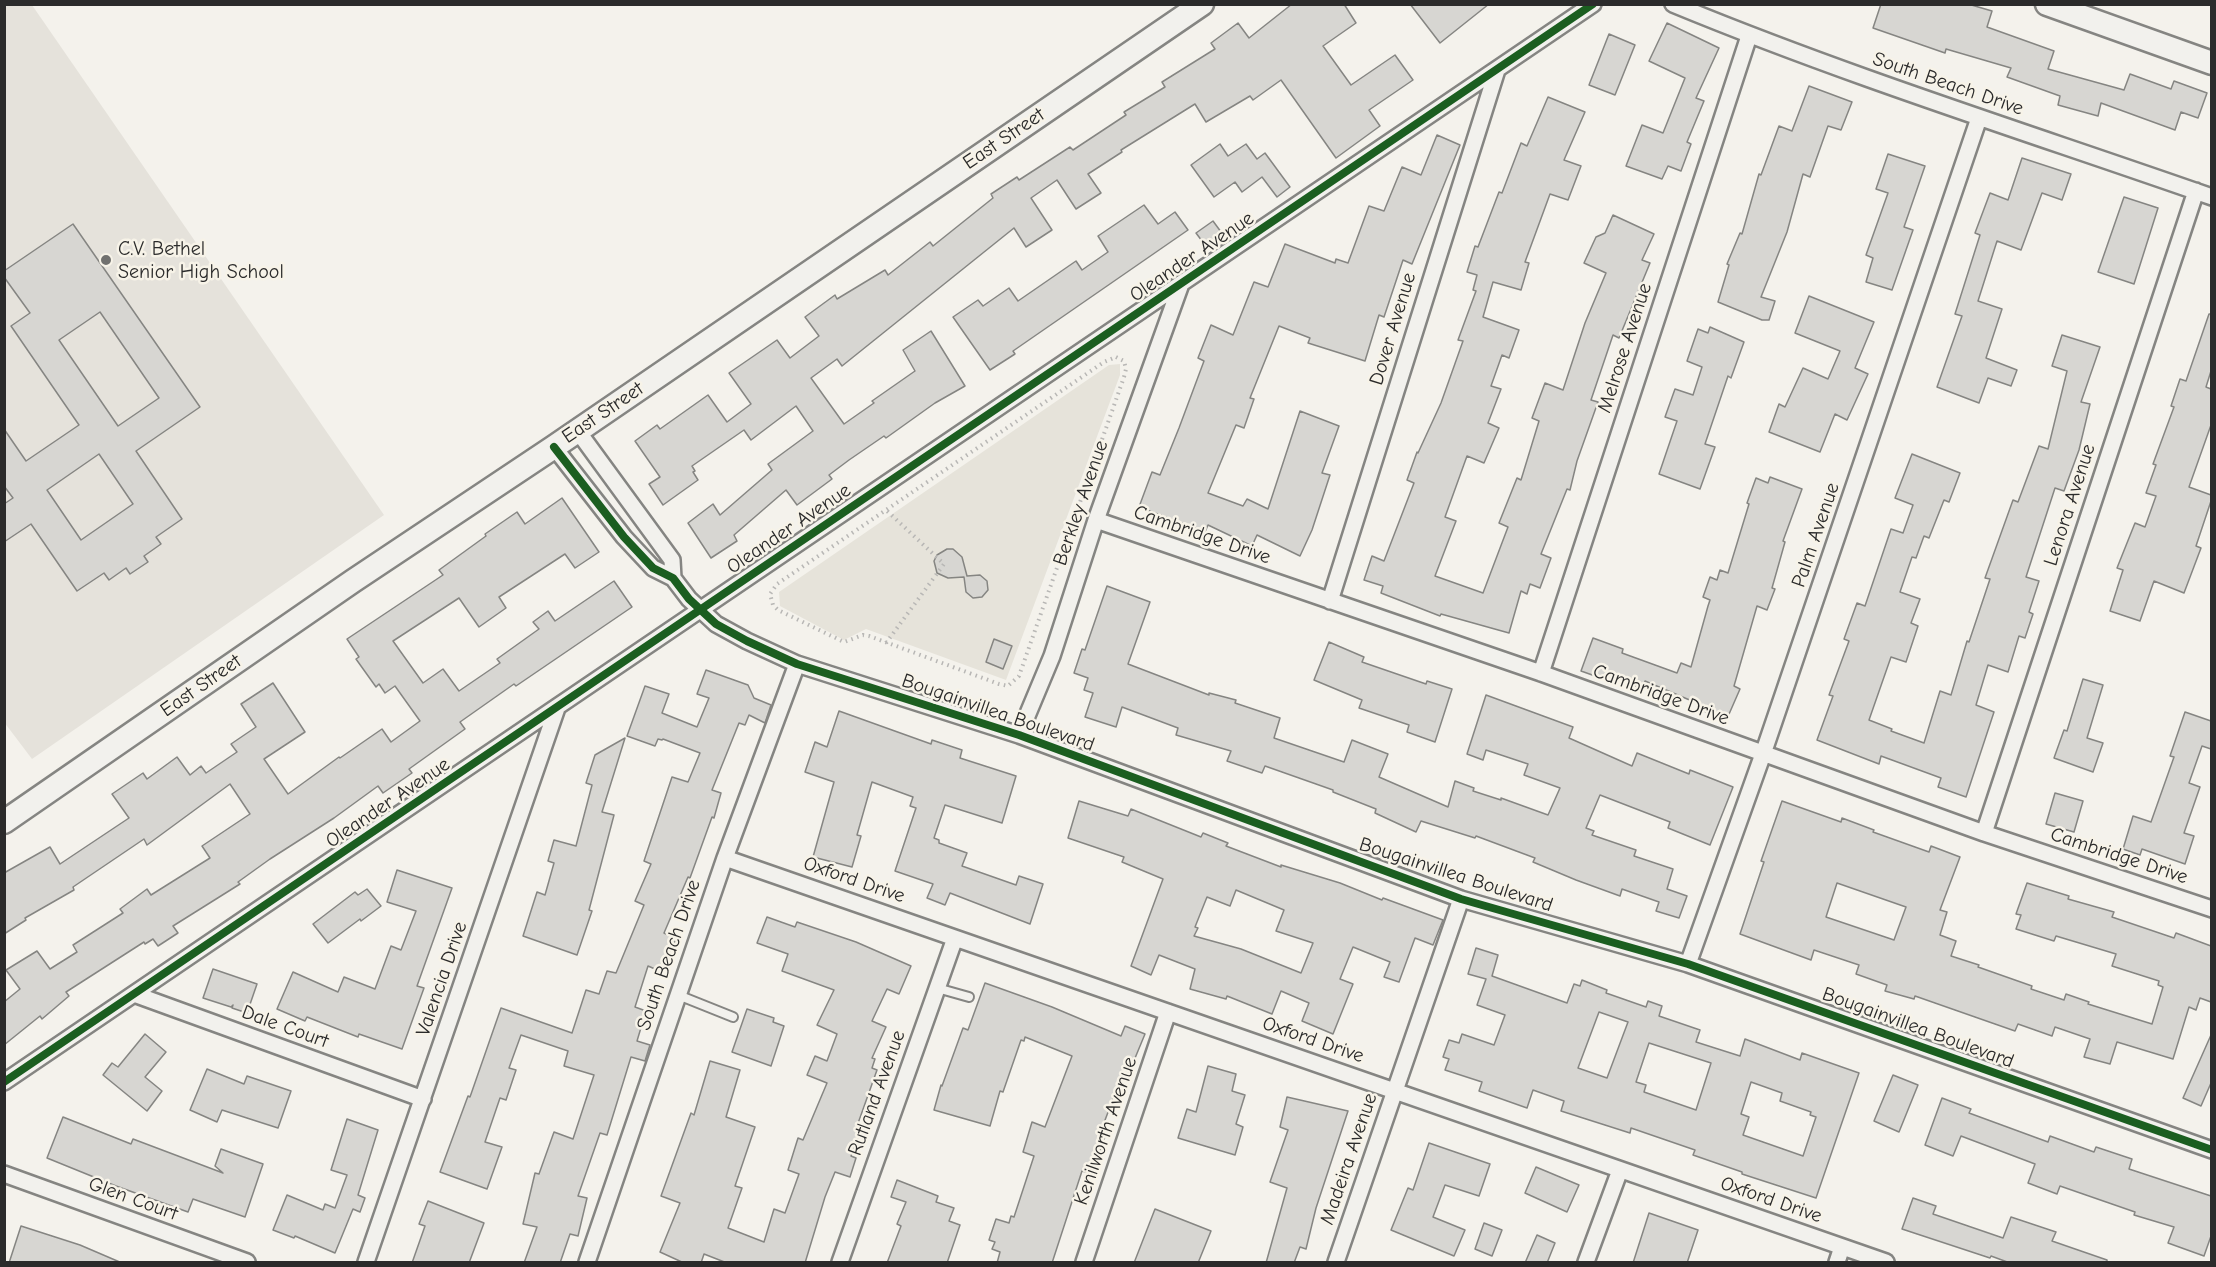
<!DOCTYPE html>
<html>
<head>
<meta charset="utf-8">
<style>
  body { margin:0 }
  #map { position:relative; width:2216px; height:1267px; overflow:hidden; background:#f4f2ec; font-family:"Comic Neue",sans-serif }
  canvas { display:block }
  .frame { position:absolute; inset:0; border:6px solid #2b2b2b; pointer-events:none }
</style>
</head>
<body>
<div id="map">
<canvas width="2216" height="1267"></canvas>
<div class="frame"></div>
</div>
<script>
const ctx = document.querySelector('canvas').getContext('2d');
ctx.lineJoin = 'round';
function fill(path, color) { ctx.fillStyle = color; ctx.fill(path, 'evenodd'); }
function stroke(path, color, width, dash) { ctx.strokeStyle = color; ctx.lineWidth = width; ctx.lineCap = dash ? 'butt' : 'round'; ctx.setLineDash(dash || []); ctx.stroke(path); }
function label(font, color, halo, rows, align = 'center') {
  ctx.font = font + ' "Comic Neue",sans-serif'; ctx.lineWidth = 5; ctx.setLineDash([]); ctx.textBaseline = 'middle'; ctx.strokeStyle = halo; ctx.fillStyle = color; for (const [text, x, y, turn = 0] of rows) {
    ctx.save(); ctx.translate(x, y); ctx.rotate((+turn || 0) * Math.PI / 180); ctx.textAlign = isNaN(turn) ? turn : align; if (halo) ctx.strokeText(text, 0, 0); ctx.fillText(text, 0, 0); ctx.restore();
  }
}
fill(new Path2D(`
  M4,5H32L384,515L32,759L4,722Z`), '#e5e2db');
fill(new Path2D(`
  M1120,364V375L1006,680L866,629L844,640L780,606L779,592L1109,365Z`), '#e6e3da');
const building = new Path2D(`
  M1292,4H1344L1356,23L1323,46L1351,85L1395,55L1413,80L1369,110L1380,126L1336,158L1281,80L1253,100L1250,96L1206,122L1195,104L1121,150L1122,152L1088,174L1101,193L1076,209L1057,180L1031,198L1052,230L1026,247L1014,228L842,366L837,359L811,378L844,424L874,403L872,401L915,371L903,350L931,331L965,386L935,403L886,438L884,436L849,460L829,475L832,479L797,505L786,490L734,535L737,541L711,558L688,523L713,504L720,515L772,470L768,464L813,431L796,406L751,440L744,430L692,466L695,471L693,472L698,480L663,505L649,484L660,477L635,441L657,425L660,429L708,395L727,422L751,404L729,373L777,340L790,358L819,336L805,317L835,295L837,299L885,270L888,275L930,242L933,246L993,198L991,194L1017,177L1019,180L1070,147L1073,150L1126,115L1124,112L1165,87L1162,82L1215,49L1211,43L1238,23L1249,38Z
  M1410,4H1489L1440,43Z
  M1881,4H1968L1992,11L1987,27L2054,51L2048,69L2124,90L2130,74L2171,89L2174,81L2207,93L2198,118L2181,112L2175,130L2101,103L2098,116L2058,105L2060,96L2007,77L2011,68L1946,49L1945,53L1873,28Z
  M1667,23L1719,48L1696,98L1704,101L1687,142L1691,144L1681,171L1668,166L1662,179L1626,166L1642,125L1663,133L1685,78L1649,61Z
  M1609,34L1635,45L1615,95L1589,85Z
  M1809,86L1852,102L1841,130L1828,126L1810,177L1803,174L1787,232L1761,297L1775,301L1769,320H1762L1718,302L1729,265L1727,264L1740,233L1742,234L1759,174L1761,175L1779,126L1792,131Z
  M1548,97L1585,112L1564,160L1581,166L1568,200L1550,194L1525,262L1529,263L1521,290L1493,282L1483,317L1519,330L1509,358L1502,355L1491,386L1501,389L1488,423L1499,428L1484,463L1467,456L1445,517L1456,521L1435,576L1483,593L1508,527L1499,523L1517,478L1521,480L1539,421L1532,418L1545,383L1563,390L1585,323L1606,273L1584,263L1596,237L1605,233L1613,215L1654,234L1642,260L1650,263L1619,338L1613,335L1591,400L1598,402L1577,461L1570,490L1567,489L1541,554L1551,558L1540,588L1530,584L1527,594L1521,591L1509,633L1441,614L1440,616L1381,593L1383,586L1364,580L1372,556L1384,561L1414,483L1407,480L1417,452L1418,453L1441,403L1463,341L1458,340L1476,291L1473,290L1477,275L1467,272L1475,246L1478,247L1499,192L1502,193L1521,143L1527,146Z
  M1437,135L1460,145L1412,264L1403,260L1384,317L1379,315L1365,361L1308,343L1310,338L1279,326L1250,398L1254,399L1244,428L1236,425L1208,493L1243,506L1247,499L1268,509L1300,411L1339,426L1322,473L1330,475L1312,530L1300,556L1257,535L1252,546L1208,525L1205,532L1139,507L1152,472L1160,475L1179,428L1204,361L1198,358L1211,325L1233,335L1254,282L1268,287L1285,244L1335,263L1336,259L1348,263L1369,206L1384,211L1402,167L1421,175Z
  M1220,144L1228,156L1246,144L1257,159L1265,153L1290,187L1277,197L1262,177L1242,192L1235,182L1214,197L1191,165Z
  M1888,154L1925,166L1904,227L1913,230L1892,290L1866,282L1873,258L1866,255L1888,193L1876,189Z
  M2022,158L2071,174L2062,200L2042,193L2021,250L1997,241L1978,301L2002,309L1986,358L2017,370L2011,386L1988,378L1979,403L1937,387L1962,316L1955,314L1980,235L1975,233L1990,193L2008,200Z
  M2124,197L2158,208L2134,284L2098,272Z
  M1144,205L1158,224L1175,212L1188,230L1013,351L1015,354L990,370L953,317L978,300L983,306L1009,288L1018,301L1076,261L1082,270L1108,252L1098,236Z
  M1213,221L1224,236L1208,249L1196,233Z
  M73,224L200,407L136,451L182,519L156,537L161,544L144,556L148,562L130,574L126,568L109,580L104,573L77,591L31,524L4,542V504L13,498L4,486V429L26,461L79,425L11,326L30,313L4,277V271ZM100,312L159,398L118,426L59,340ZM99,454L133,504L81,540L47,490Z
  M1809,296L1874,322L1855,368L1868,374L1847,420L1835,414L1820,452L1769,432L1779,404L1785,407L1803,368L1828,379L1840,351L1795,333Z
  M2209,314H2211V371L2206,387L2211,389V425L2189,487L2211,495V501L2196,546L2201,548L2184,593L2154,581L2140,621L2110,611L2123,570L2117,568L2135,523L2145,527L2156,496L2146,493L2156,465L2153,464L2174,407L2171,406L2180,379L2186,381Z
  M1710,327L1744,342L1731,378L1728,376L1705,444L1715,447L1700,489L1659,474L1677,421L1665,417L1675,389L1693,395L1702,367L1687,361L1698,329L1708,333Z
  M2062,335L2100,347L2081,402L2090,404L2079,450L2064,491L2055,488L2026,577L2039,581L2029,612L2033,614L2025,638L2019,636L2008,672L1988,665L1976,705L1994,712L1966,797L1938,787L1941,778L1881,756L1879,764L1817,740L1833,696L1829,695L1849,641L1844,639L1857,603L1865,606L1891,529L1903,533L1913,505L1895,498L1912,454L1960,473L1949,502L1944,500L1929,538L1924,536L1916,558L1912,557L1900,592L1920,599L1911,623L1918,626L1906,662L1891,657L1869,720L1892,729L1891,731L1924,743L1940,691L1951,695L1967,641L1969,642L1990,579L1985,578L2013,500L2018,502L2039,446L2048,449L2067,371L2052,366Z
  M1770,477L1802,489L1783,541L1785,542L1772,588L1775,589L1767,610L1757,606L1734,686L1740,689L1726,721L1704,711L1706,707L1645,681L1642,688L1613,678L1612,682L1581,671L1593,638L1623,649L1622,653L1677,673L1681,663L1691,667L1708,606L1710,600L1703,597L1710,577L1717,580L1720,570L1728,573L1749,504L1747,503L1756,478L1768,483Z
  M562,498L599,552L575,568L565,554L499,597L506,608L479,627L459,598L393,641L423,683L443,669L459,691L500,663L497,659L539,629L533,622L548,611L555,621L614,581L632,607L516,686L514,684L460,722L465,729L409,769L412,773L383,793L378,786L334,818L270,859L238,882L240,884L173,926L178,933L158,946L153,939L145,944L144,942L66,992L69,996L42,1019L40,1016L4,1045V1002L20,989L6,970L37,951L50,969L77,952L73,945L123,913L120,909L147,889L151,895L210,858L202,846L250,814L230,784L147,845L144,839L73,887L74,890L25,918L26,920L4,934V873L50,847L60,864L129,818L112,794L143,773L147,779L177,757L190,775L201,766L206,773L237,752L231,744L256,727L241,704L273,683L305,732L264,759L288,794L339,757L340,758L382,729L391,742L420,721L395,686L385,693L379,684L376,687L356,659L359,657L347,639L443,575L439,570L486,536L485,534L517,512L525,524Z
  M947,549H953L962,557L967,576L980,575L987,581L988,590L982,597L973,598L966,592L964,577L948,578L937,573L934,561L937,555Z
  M1107,586L1150,602L1128,664L1209,695V693L1236,700L1235,703L1280,718L1274,738L1344,762L1352,740L1388,754L1379,777L1448,807L1455,781L1474,788L1473,791L1501,800V798L1548,815L1560,788L1524,775L1528,764L1486,750L1483,760L1467,754L1486,695L1573,727L1569,738L1632,766L1637,753L1689,774L1690,770L1733,787L1710,845L1668,828L1670,822L1600,795L1586,828L1594,831L1592,835L1636,850L1634,856L1673,869L1667,889L1687,896L1679,918L1656,911L1659,902L1622,889L1620,896L1576,880L1533,862L1535,858L1476,836L1475,838L1421,821L1416,832L1375,813L1376,809L1333,792V790L1265,766L1262,773L1227,761L1231,751L1176,735L1178,728L1122,707L1116,727L1085,717L1093,693L1084,690L1088,678L1074,673L1082,649L1085,650Z
  M994,639L1012,646L1003,669L986,662Z
  M1329,642L1364,657L1362,662L1426,684L1427,681L1452,689L1435,742L1407,732L1409,725L1359,708L1362,700L1314,680Z
  M706,670L748,685L754,698L771,705L765,723L749,715L745,725L739,723L712,790L721,793L714,818L712,817L690,878L688,877L664,933L676,939L662,972L648,966L635,1007L646,1011L637,1041L650,1045L645,1061L631,1057L607,1135L600,1133L578,1196L587,1198L578,1236L570,1234L560,1263H524L537,1227L523,1224L535,1173L539,1174L554,1132L573,1139L594,1075L564,1066L568,1051L521,1035L509,1068L516,1070L506,1100L500,1098L485,1142L502,1147L487,1189L440,1172L468,1096L470,1097L501,1008L572,1033L586,990L599,994L607,971L616,973L644,905L635,901L651,864L644,861L672,777L688,782L700,753L663,739L662,740L658,739L655,746L627,736L645,686L669,694L662,713L697,727L709,698L697,694Z
  M2083,679L2103,685L2087,738L2103,743L2093,772L2054,758L2064,730L2067,731Z
  M839,711L931,744L932,740L962,750L960,758L1016,776L1002,823L945,805L934,838L939,840V843L967,853L962,866L1016,885L1019,876L1043,884L1030,924L950,893L945,905L927,898L933,884L895,871L916,808L910,806L913,797L872,782L857,835L861,836L852,867L813,857L834,782L805,772L815,742L827,747Z
  M2185,712L2211,721V749L2202,746L2189,783L2200,787L2184,833L2194,836L2185,864L2142,849L2140,855L2123,849L2133,816L2151,822L2174,757L2170,756Z
  M625,738L602,812L614,815L589,910L592,911L577,955L523,936L537,892L545,895L554,863L548,861L554,840L576,846L592,785L586,783L595,755Z
  M2055,793L2083,801L2074,832L2046,824Z
  M1079,801L1128,816L1131,809L1201,837L1203,833L1228,843L1226,846L1281,867V865L1340,883L1382,900L1383,898L1443,920L1433,945L1415,938L1399,982L1384,977L1390,962L1353,947L1340,979L1353,984L1333,1034L1302,1021L1309,1003L1281,991L1272,1014L1227,996L1226,999L1190,989L1195,969L1159,955L1151,975L1131,966L1163,879L1122,862L1124,857L1068,838ZM1236,890L1284,910L1276,931L1313,943L1301,973L1241,949L1194,936L1198,928L1195,927L1207,897L1230,906Z
  M1782,801L1841,822L1842,818L1874,830L1873,832L1929,852L1931,846L1960,857L1940,910L1947,912L1940,935L1956,941L1951,956L1979,965L1978,967L2032,986L2031,989L2064,1000L2066,994L2089,1002L2088,1004L2152,1024L2163,987L2158,985L2159,981L2112,966L2116,954L2056,936L2054,941L2016,929L2021,915L2016,914L2027,883L2069,896L2068,899L2114,912L2112,917L2174,938L2176,933L2211,946V1002L2200,998L2196,1010L2189,1007L2173,1059L2117,1042L2110,1064L2084,1057L2090,1039L2055,1027L2052,1036L2018,1024L2015,1031L1915,996L1914,999L1885,991L1887,985L1856,974L1859,965L1814,950L1811,960L1740,934L1764,862L1761,861ZM1837,883L1906,907L1894,940L1826,917Z
  M397,870L452,888L417,986L424,988L402,1049L359,1034L358,1037L307,1017L305,1021L277,1009L293,972L338,992L344,977L375,989L391,946L401,950L416,911L387,902Z
  M367,889L381,906L361,921L360,919L328,943L313,924L355,892L358,895Z
  M767,917L795,927L797,922L856,942L911,966L899,994L887,989L872,1021L886,1027L872,1058L875,1059L872,1068L877,1070L856,1129L861,1130L851,1156L856,1158L850,1177L835,1172L825,1197L805,1263H727L704,1254L701,1263H684L660,1252L680,1203L661,1196L691,1113L694,1115L710,1061L740,1070L726,1117L755,1127L735,1186L742,1188L728,1228L764,1242L774,1209L785,1213L799,1174L788,1170L798,1138L803,1140L827,1083L807,1075L815,1056L827,1061L837,1034L817,1025L834,990L782,971L788,954L757,943Z
  M1476,948L1498,955L1492,976L1567,1003L1574,984L1580,986L1582,980L1607,990L1606,993L1646,1007L1648,1001L1662,1006L1659,1016L1700,1030L1696,1042L1740,1056L1745,1039L1800,1060L1802,1053L1859,1073L1816,1198L1742,1174V1172L1693,1155L1695,1150L1631,1128L1630,1133L1561,1111L1564,1101L1533,1090L1527,1108L1479,1091L1482,1082L1445,1070L1449,1059L1443,1057L1449,1040L1459,1043L1462,1034L1494,1045L1505,1015L1477,1005L1486,979L1468,974ZM1599,1012L1628,1022L1607,1078L1578,1068ZM1649,1043L1711,1063L1696,1110L1644,1092L1646,1085L1636,1082ZM1751,1082L1782,1093L1780,1101L1811,1112L1810,1115L1816,1117L1803,1156L1743,1135L1749,1117L1741,1114Z
  M213,969L257,984L247,1013L232,1008L233,1005L231,1007L203,998Z
  M985,983L1052,1007L1121,1036L1125,1026L1145,1034L1128,1075L1123,1073L1102,1128L1107,1130L1093,1174L1082,1171L1052,1263H997L1000,1252L992,1249L995,1242L989,1240L996,1219L1009,1223L1011,1216L1014,1217L1034,1156L1023,1152L1032,1122L1045,1127L1072,1056L1025,1037L1024,1041L1021,1040L1003,1092L1000,1091L990,1126L934,1110L941,1085L942,1086L963,1028L968,1030Z
  M747,1009L774,1018L773,1022L784,1026L771,1066L732,1052Z
  M145,1034L166,1052L145,1077L162,1091L147,1111L103,1075L112,1063L118,1067Z
  M2211,1035V1083L2201,1106L2183,1098Z
  M1208,1066L1236,1074L1232,1091L1245,1095L1236,1124L1243,1127L1235,1155L1178,1138L1187,1109L1196,1112Z
  M207,1069L244,1084L247,1076L291,1091L278,1128L222,1110L217,1122L190,1110Z
  M1893,1075L1918,1085L1899,1132L1874,1121Z
  M1287,1097L1348,1111L1316,1208L1306,1249L1300,1247L1294,1263H1266L1287,1188L1270,1182L1288,1130L1280,1127Z
  M1942,1098L1971,1109L1969,1113L2048,1142L2050,1136L2094,1152L2096,1147L2132,1159L2129,1169L2211,1196V1236L2204,1256L2168,1243L2174,1227L2134,1215L2135,1212L2060,1186L2057,1194L2028,1183L2035,1164L1961,1136L1953,1156L1925,1145Z
  M63,1117L131,1144L133,1139L223,1173L215,1166L221,1149L263,1164L245,1217L193,1199L188,1212L116,1186L47,1158Z
  M347,1119L378,1130L358,1195L365,1198L360,1212L353,1209L335,1253L295,1236L294,1238L273,1230L287,1195L323,1210L325,1204L335,1208L347,1175L331,1170Z
  M1429,1143L1490,1164L1479,1196L1445,1185L1433,1217L1465,1230L1454,1256L1391,1230L1408,1188L1413,1190Z
  M1536,1167L1579,1185L1567,1212L1525,1193Z
  M897,1180L938,1196L936,1202L954,1208L949,1221L960,1225L947,1263H887L901,1226L897,1224L906,1202L891,1197Z
  M1913,1198L1936,1206L1933,1214L2003,1238L2011,1217L2056,1232L2052,1241L2107,1260V1263H2010L1991,1256L1990,1258L1902,1229Z
  M428,1201L484,1223L469,1263H412L425,1226L419,1224Z
  M1155,1209L1211,1231L1198,1263H1134Z
  M1649,1213L1698,1230L1687,1263H1633Z
  M1484,1223L1502,1230L1492,1256L1475,1249Z
  M21,1226L80,1245L122,1263H9Z
  M1537,1235L1555,1243L1547,1263H1525Z`);
fill(building, '#d7d6d2');
stroke(building, '#858582', 1.5);
const service = new Path2D(`
  M937,988L969,997
  M678,995L733,1017`);
const minor = new Path2D(`
  M1673,4C1850,77 2032,134 2212,197
  M577,430L672,560L673,578
  M554,447L624,537L653,568L673,578L689,599L716,624L747,641L797,664L1019,735L1461,899L1688,964L2212,1150
  M1096,520L1541,673L1984,833L2212,909
  M1330,601L1497,70
  M1541,673L1749,36
  M1019,735L1052,656L1096,520L1181,284
  M1984,833L2196,191
  M725,858L1886,1262
  M1688,964L1763,754L1979,118
  M134,994L423,1099
  M4,1082L1593,4
  M4,1174L247,1262
  M366,1262L557,708
  M587,1262L725,858L797,664
  M840,1262L955,938
  M1084,1262L1168,1012
  M1336,1262L1461,899
  M1586,1262L1620,1170
  M1837,1262L1842,1247`);
const secondary = new Path2D(`
  M2047,4L2212,63
  M4,822L353,581L554,447L1202,4`);
stroke(service, '#858582', 12);
stroke(minor, '#858582', 20);
stroke(secondary, '#858582', 27);
stroke(new Path2D(`
  M1116,357L1124,361L1126,369L1124,377L1019,676L1008,686L999,684L869,636L863,635L844,642L778,610L773,605L770,594L777,584L1104,362Z
  M886,643L944,564L886,510`), '#b8b7b5', 4, [1.5, 4.5]);
stroke(service, '#f2f1ed', 8);
stroke(minor, '#f2f1ed', 15);
stroke(secondary, '#f2f1ed', 22);
stroke(new Path2D(`
  M554,447L624,537L653,568L673,578L689,599L716,624L747,641L797,664L1019,735L1461,899L1688,964L2212,1150
  M4,1082L1593,4`), '#1b5e20', 8);
for (const [x, y, r, color] of [
  [106,260,6,"#71716f"]
]) { const dot = new Path2D(); dot.arc(x, y, r, 0, 2 * Math.PI); ctx.fillStyle = color; ctx.fill(dot); stroke(dot, '#f7f3e8', 2); }
label('20px', '#2b2b2b', '#f7f3e8', [
  ["South Beach Drive",1948,84,19],
  ["East Street",1004,139,-34],
  ["Oleander Avenue",1192,257,-34],
  ["Dover Avenue",1393,329,-73],
  ["Melrose Avenue",1625,348,-72],
  ["East Street",603,413,-34],
  ["Berkley Avenue",1081,503,-71],
  ["Lenora Avenue",2070,505,-72],
  ["Oleander Avenue",789,529,-34],
  ["Cambridge Drive",1202,535,19],
  ["Palm Avenue",1816,535,-71],
  ["East Street",201,686,-35],
  ["Cambridge Drive",1661,695,20],
  ["Bougainvillea Boulevard",998,713,19],
  ["Oleander Avenue",388,803,-34],
  ["Cambridge Drive",2119,856,18],
  ["Bougainvillea Boulevard",1456,875,18],
  ["Oxford Drive",854,880,19],
  ["South Beach Drive",669,955,-71],
  ["Valencia Drive",442,979,-71],
  ["Dale Court",285,1027,20],
  ["Bougainvillea Boulevard",1918,1028,20],
  ["Oxford Drive",1313,1040,19],
  ["Rutland Avenue",877,1093,-70],
  ["Kenilworth Avenue",1106,1131,-71],
  ["Madeira Avenue",1349,1159,-71],
  ["Glen Court",133,1199,20],
  ["Oxford Drive",1771,1200,19]
]);
label('20px', '#2b2b2b', '#f7f3e8', [
  ["C.V. Bethel",118,249],
  ["Senior High School",118,272]
], 'left');
</script>
</body>
</html>
